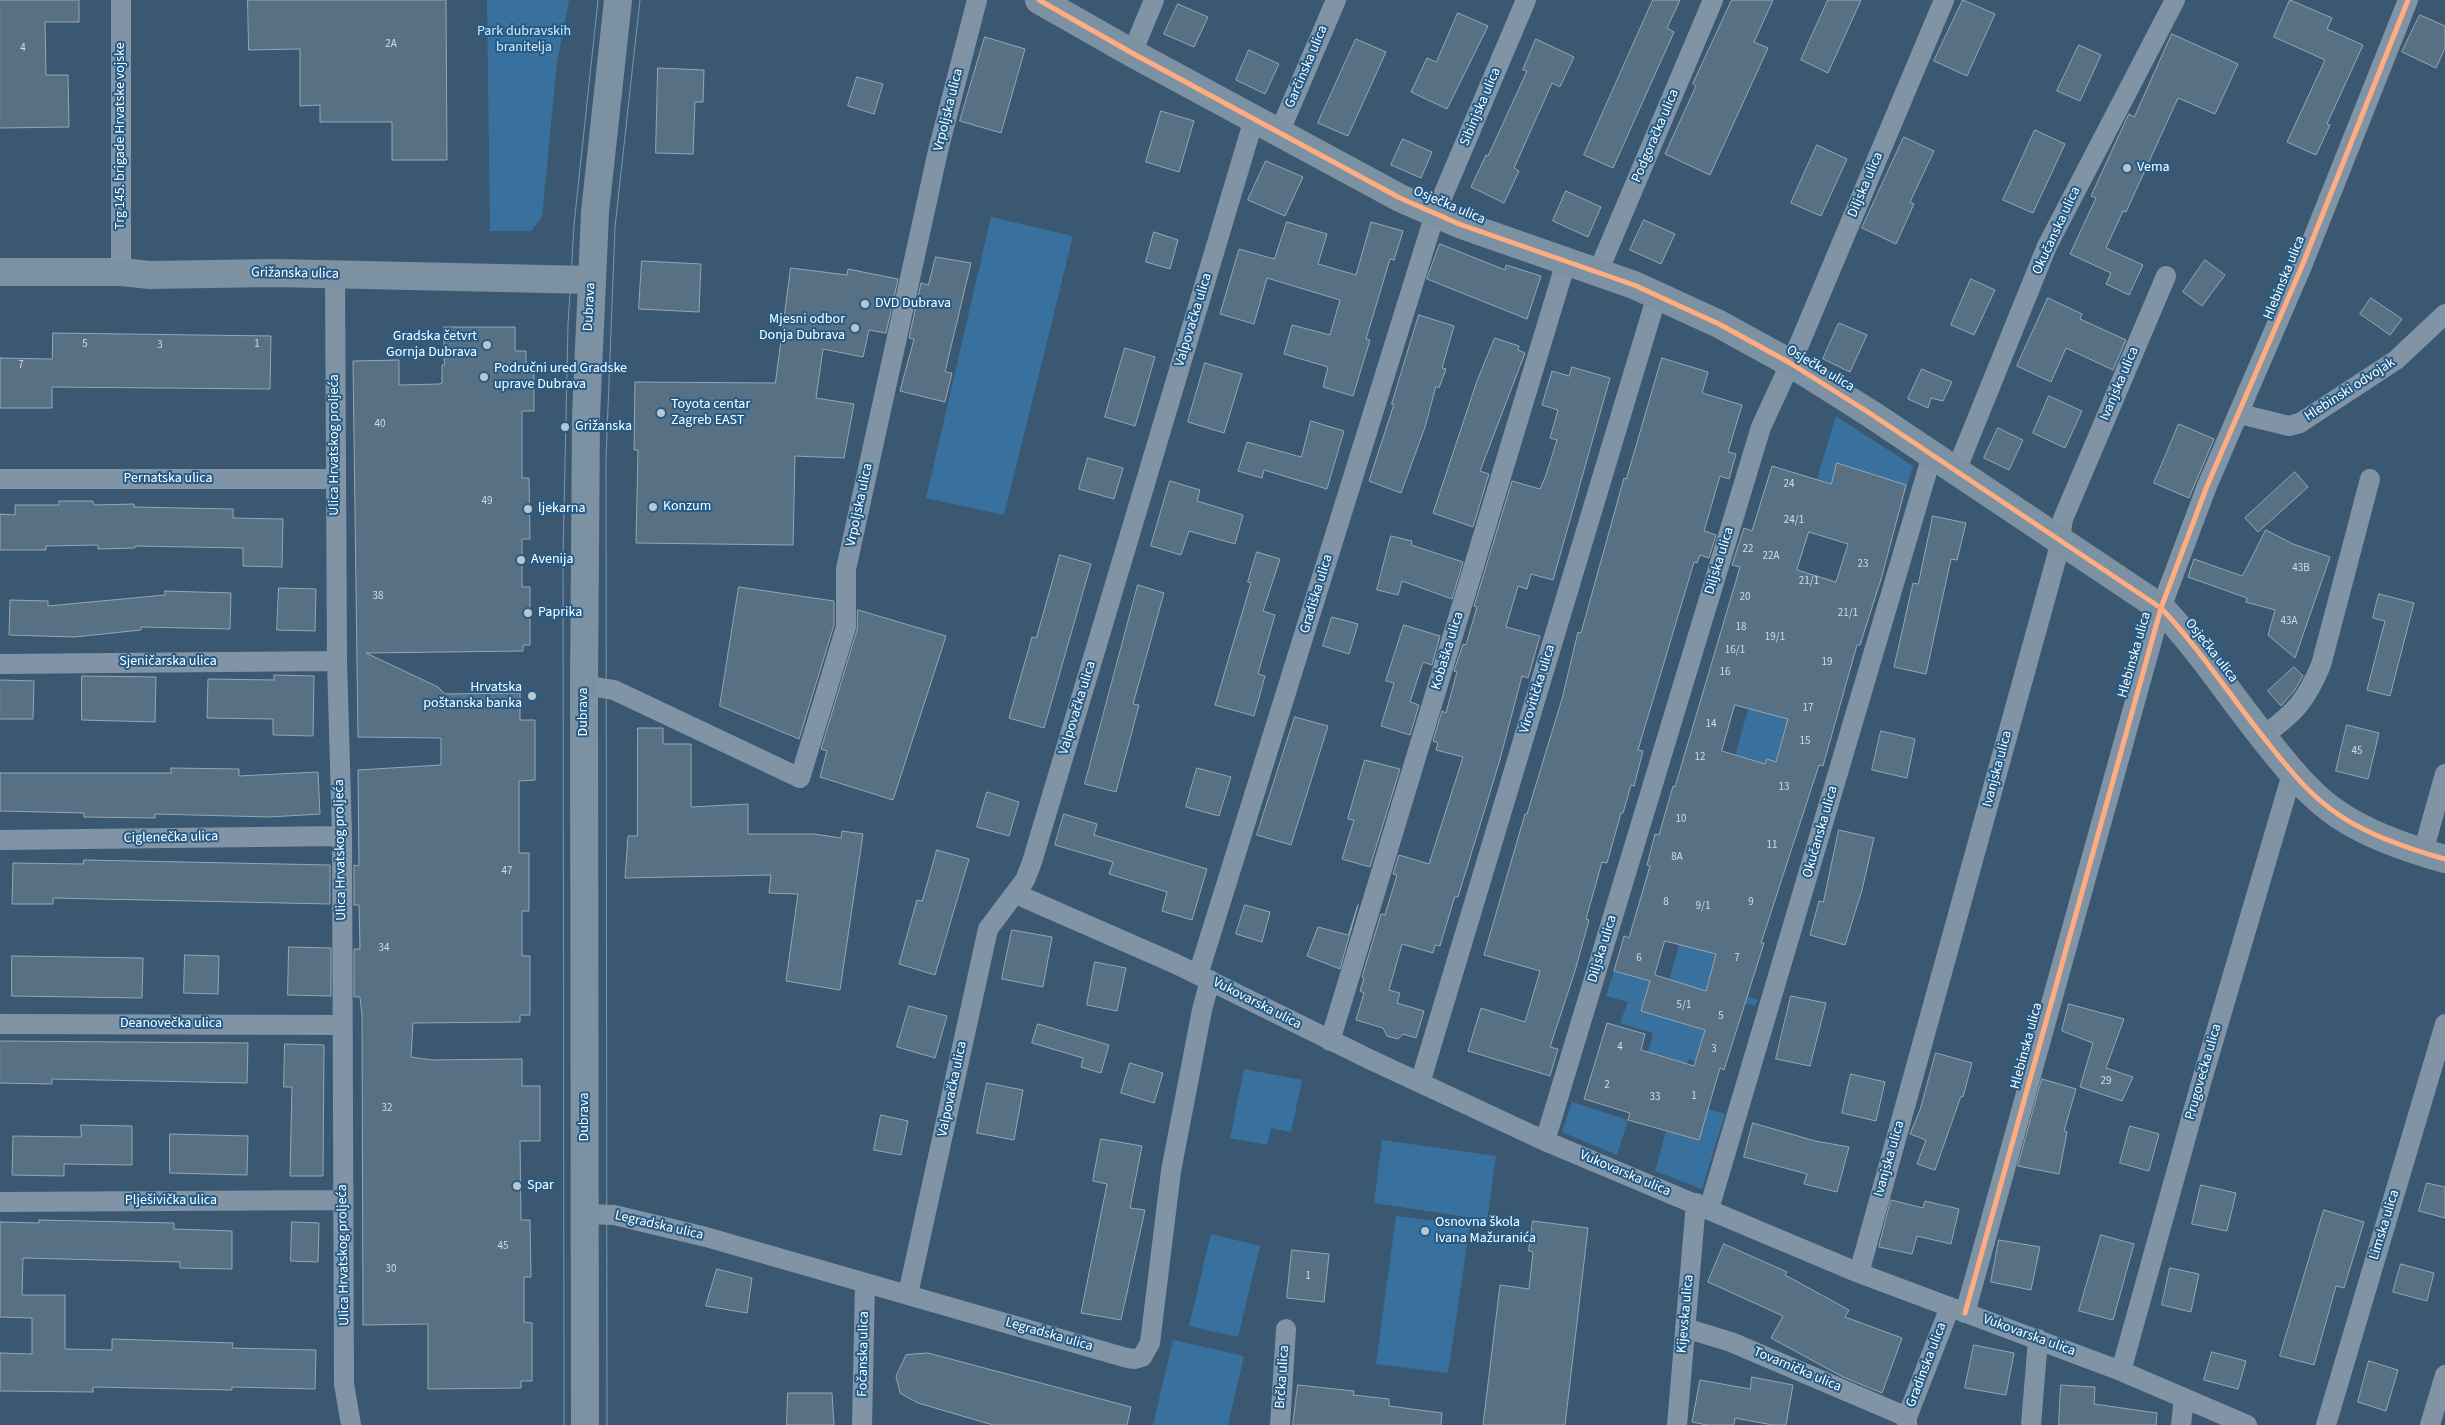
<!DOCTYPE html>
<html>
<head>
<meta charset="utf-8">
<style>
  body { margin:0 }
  canvas { display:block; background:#3a5871 }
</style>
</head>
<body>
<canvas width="2445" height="1425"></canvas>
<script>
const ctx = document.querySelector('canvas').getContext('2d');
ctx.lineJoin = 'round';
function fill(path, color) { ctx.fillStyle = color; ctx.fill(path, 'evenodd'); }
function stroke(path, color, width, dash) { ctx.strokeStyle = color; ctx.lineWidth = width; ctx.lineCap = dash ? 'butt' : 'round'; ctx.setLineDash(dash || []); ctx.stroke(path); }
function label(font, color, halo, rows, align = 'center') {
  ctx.font = font + ' "Source Sans 3",sans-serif'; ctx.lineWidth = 4; ctx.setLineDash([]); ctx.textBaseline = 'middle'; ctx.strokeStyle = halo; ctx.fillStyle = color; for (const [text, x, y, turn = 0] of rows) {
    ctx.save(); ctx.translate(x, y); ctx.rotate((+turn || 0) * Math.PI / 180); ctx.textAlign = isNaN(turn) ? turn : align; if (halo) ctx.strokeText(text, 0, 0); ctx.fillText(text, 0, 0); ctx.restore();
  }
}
fill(new Path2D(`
  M487,0H569L557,62L542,217L531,231H490Z
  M991,217L1073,236L1004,515L926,498Z
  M1836,416L1913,466L1890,541L1806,515Z
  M1750,702L1775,715L1788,719L1776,762L1767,759L1760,780L1731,771Z
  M1723,931L1708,984L1757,1000L1755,1006L1669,980L1679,945Z
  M1614,971L1650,981L1658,1016L1705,1030L1695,1061L1689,1059L1687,1064L1648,1052L1653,1033L1620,1023L1628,1002L1606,996Z
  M1244,1069L1302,1080L1291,1132L1271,1128L1267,1145L1230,1138Z
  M1572,1102L1628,1120L1617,1155L1562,1132Z
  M1708,1109L1725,1114L1702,1189L1655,1171L1666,1131L1699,1140Z
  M1382,1140L1496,1156L1487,1220L1374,1203Z
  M1396,1216L1470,1225L1448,1373L1376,1364Z
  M1211,1234L1260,1246L1238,1337L1189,1326Z
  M1173,1340L1244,1356L1228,1425H1153Z`), '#38719d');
const building = new Path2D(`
  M0,0H79V22H45L46,75H68L69,127L0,128Z
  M248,0H446L447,160H392V122H320V105L300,106V49L249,50Z
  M1653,0H1680L1667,28L1674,32L1613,168L1584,155Z
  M1732,0H1773L1754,42L1768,48L1710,175L1665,154L1696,86L1693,84Z
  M1828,0H1861L1828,73L1801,60Z
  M1963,0L1995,14L1967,76L1934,61Z
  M2290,0L2332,18L2327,29L2363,45L2327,124L2330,125L2316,155L2287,142L2325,60L2274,37Z
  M1178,4L1208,17L1194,47L1164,34Z
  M1458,13L1488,26L1447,109L1411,92L1427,58L1436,62Z
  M2420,15L2445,26V48L2436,68L2402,52Z
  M2172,34L2238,64L2215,114L2178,98L2126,212L2123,211L2106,248L2143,265L2129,295L2106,284L2111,273L2070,254L2096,198L2091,196L2126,120L2129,114L2134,117Z
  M985,37L1025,49L1001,133L960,121Z
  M1356,39L1386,52L1348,136L1318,123Z
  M1536,39L1574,57L1560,87L1552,83L1514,168L1519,171L1504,203L1471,187L1486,155L1488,156L1527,71L1523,70Z
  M2079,45L2101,55L2080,101L2057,91Z
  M1249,50L1279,64L1265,94L1236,80Z
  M658,68L704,70L703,102H695L693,154L656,153Z
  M857,77L883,84L874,114L848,106Z
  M1161,111L1194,121L1179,172L1146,162Z
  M2035,130L2065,144L2033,213L2003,200Z
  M1904,137L1934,151L1910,202L1914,204L1896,244L1862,228Z
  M1403,139L1432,152L1421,178L1391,165Z
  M1817,145L1847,159L1821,216L1791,203Z
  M1266,161L1303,177L1285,216L1248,200Z
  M1566,191L1601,207L1588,237L1553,221Z
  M1644,220L1675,234L1661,264L1630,250Z
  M1287,222L1327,234L1318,264L1356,275L1371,222L1403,231L1394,260L1390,259L1366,339L1370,340L1353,396L1323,387L1328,367L1284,354L1292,325L1330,335L1340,300L1267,278L1254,324L1220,314L1239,249L1274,259Z
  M1154,232L1178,240L1170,269L1146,262Z
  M1440,244L1505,270L1506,265L1541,276L1527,319L1427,279Z
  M936,257L971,263L945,372L952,373L945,402L900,391L914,339L909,338L921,283L928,285Z
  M2205,260L2225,275L2202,306L2183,292Z
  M642,261L701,264L699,312L639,309Z
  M791,268L847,275L848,269L898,279L886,333L869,330L863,357L823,349L816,398L854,404L844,458L795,456L793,545L636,543L638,450H634L635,382L775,383Z
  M1971,279L1995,290L1974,335L1951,325Z
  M2048,298L2082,314L2080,319L2126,340L2113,370L2066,348L2051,382L2017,366Z
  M2371,298L2402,319L2390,335L2360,314Z
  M1419,315L1454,326L1442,368L1446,369L1439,388L1436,386L1425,427L1401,493L1369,481L1394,404H1392Z
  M1839,323L1867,335L1850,372L1823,359Z
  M444,327H515V351H526V367H534V411H522V478H529L530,539H522V587H530V645H523V651L366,653L438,687L445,694L520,693V720H535V780L519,781V853H529V911H522V956H530V1015H520V1022L413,1023L411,1057L432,1060L522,1059V1086H540V1141H520L521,1220H530L531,1277H524V1322L532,1323V1381H521V1388L428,1389V1324L363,1325L362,1015L360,997H354V949H360L359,905H354V865L359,866L358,770L441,765V738L358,737L353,361L399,360V385L439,384L442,383V365H444Z
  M53,333L271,336L270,389L52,387V408H0V358L52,359Z
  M1495,338L1519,346L1518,350L1525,353L1480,471L1489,474L1473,527L1433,513L1477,381Z
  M1125,348L1155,357L1135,426L1105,417Z
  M1662,358L1708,372L1702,393L1742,405L1728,452L1736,454L1729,479L1720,476L1704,531L1716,535L1709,558L1700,555L1697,563L1694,562L1638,750L1643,751L1634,786L1631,785L1623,813H1621L1607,863L1602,862L1586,919L1589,920L1575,971L1550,1047L1558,1049L1550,1076L1468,1051L1481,1008L1525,1022L1540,971L1484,955L1525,814H1527L1562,699L1578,632L1581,633L1624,478L1626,479Z
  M1205,363L1242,374L1224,433L1188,422Z
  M1572,367L1610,378L1553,580L1531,574L1527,589L1518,586L1506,627L1540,636L1528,678L1522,676L1499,763L1458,897L1455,896L1440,946L1435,945L1433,953L1402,944L1389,990L1400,993L1397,1003L1424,1011L1416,1038L1403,1034L1398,1039L1387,1036L1383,1028L1356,1020L1364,993L1360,991L1364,978L1362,977L1381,914L1385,915L1397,875L1393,874L1399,855L1429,864L1463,757L1436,750L1438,743L1433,741L1442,711L1446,713L1457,672L1454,671L1463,644L1466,645L1477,607L1474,606L1512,481L1540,489L1546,475L1557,440L1550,438L1558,410L1542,405L1552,371L1569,376Z
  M1922,369L1952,382L1943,401L1931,398L1928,408L1908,399Z
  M2049,396L2082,411L2065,448L2033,433Z
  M1311,421L1344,431L1327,489L1264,470L1262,478L1238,471L1247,442L1301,457Z
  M2179,424L2214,439L2189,498L2154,483Z
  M1998,428L2023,440L2009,470L1984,458Z
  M1088,458L1123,468L1114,499L1079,489Z
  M1837,463L1906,485L1882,576L1860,645H1857L1823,766L1819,765L1761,943H1764L1724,1070L1720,1068L1699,1140L1628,1120L1630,1113L1584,1099L1607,1023L1645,1034L1641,1050L1694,1066L1705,1030L1641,1011L1650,981L1614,971L1624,936L1629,938L1650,866L1647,865L1655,834L1659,835L1673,786L1675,787L1740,567L1732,565L1744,528L1752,531L1772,466L1831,484ZM1809,532L1848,544L1836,582L1797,570ZM1735,705L1788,719L1776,762L1767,759L1765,764L1722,751ZM1665,941L1716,954L1706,991L1655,975Z
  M2295,472L2308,487L2258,532L2245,518Z
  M1170,481L1200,490L1197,501L1243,515L1235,544L1189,531L1181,555L1151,546Z
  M59,501H93L94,505L134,504V507L233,509V518L283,519L282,567L243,566V548L135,546V548L98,549V545L46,546V550H0V514L15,515V505H59Z
  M1933,516L1966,523L1957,560L1951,559L1926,674L1894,667L1913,583L1918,584Z
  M2266,530L2293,544L2330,557L2295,658L2268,635L2275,610L2246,602L2247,598L2188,577L2194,559L2242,576Z
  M1391,536L1412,541L1411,545L1463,562L1452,599L1402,581L1398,595L1377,590Z
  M1257,552L1280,559L1263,611L1275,615L1258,674L1265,676L1254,716L1215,705L1251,583L1248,582Z
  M1060,555L1091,564L1044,728L1009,718L1032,637L1036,638Z
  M1138,585L1164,593L1133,704L1139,705L1116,792L1085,784Z
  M739,587L834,601V625L799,739L720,706Z
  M279,588L316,589L315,631L277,630Z
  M165,591L231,593L230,629L141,627V630L74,637L9,635L10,600L48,601V606L165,595Z
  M2379,594L2414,603L2390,696L2367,690L2385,621L2373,618Z
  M858,610L946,636L893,800L820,777L827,751L821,749L857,630Z
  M1332,617L1358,624L1349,654L1323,646Z
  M1404,625L1440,636L1432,665L1423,662L1410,702L1419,705L1410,735L1381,726L1394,683L1386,681Z
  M2294,667L2303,676L2294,691L2281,706L2268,691Z
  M274,675L314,676L313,736L273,735V719L207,718L208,679L274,680Z
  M82,676L156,677L155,722L82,720Z
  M0,680L34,681L33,719H0Z
  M1295,717L1328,726L1291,845L1257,835Z
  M2347,725L2379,733L2368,779L2336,771Z
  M638,728H663V744H691V807L748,804V834H814L841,838L842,831L863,834L840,990L786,981L798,894L769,893L771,875L625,878L628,836H637Z
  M1881,731L1915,739L1907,778L1872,770Z
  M1365,760L1400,769L1370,867L1342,859L1354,820L1348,819Z
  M171,768L239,769V776L318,772L320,814L269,817L155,814V818L84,817V813L0,811V773H171Z
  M1197,768L1231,777L1219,816L1186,807Z
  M987,792L1019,802L1009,836L977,827Z
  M1064,814L1097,824L1094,835L1207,869L1192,920L1162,911L1167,892L1109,874L1113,862L1055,845Z
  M1839,830L1874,838L1862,890L1845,945L1810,935L1819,901L1823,902Z
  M937,850L969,859L935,975L899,964L917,900L922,901Z
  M84,860L330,865V904L53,898V904H12L13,863L83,864Z
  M1245,905L1270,912L1262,942L1236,934Z
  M1358,905L1340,969L1307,956L1318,927L1348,935Z
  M1012,930L1052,937L1043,987L1002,979Z
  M289,947L331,948V996L288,995Z
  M185,955L219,956L218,994L184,993Z
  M12,956L143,958L142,998L12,996Z
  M1095,962L1126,968L1117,1011L1087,1005Z
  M1791,996L1826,1003L1810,1066L1776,1059Z
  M2069,1004L2124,1019L2106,1068L2133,1077L2122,1101L2080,1087L2093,1043L2062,1031Z
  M909,1006L947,1016L935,1058L897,1047Z
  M1038,1024L1109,1045L1101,1073L1081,1067L1083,1058L1032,1043Z
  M0,1041L248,1043L247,1083L52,1079V1084L0,1083Z
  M285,1044L324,1045L323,1176H290L292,1087H284Z
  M1936,1053L1972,1063L1963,1097L1961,1096L1935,1170L1917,1164L1926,1140L1910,1134L1920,1110Z
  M1130,1063L1163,1073L1154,1103L1121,1093Z
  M1851,1074L1885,1082L1876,1121L1842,1113Z
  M2042,1079L2076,1089L2064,1131L2067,1132L2059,1174L2018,1166Z
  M987,1083L1023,1090L1014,1140L977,1133Z
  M881,1115L908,1121L901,1155L874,1150Z
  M1753,1123L1815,1141L1849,1147L1837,1192L1804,1184L1807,1174L1744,1157Z
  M81,1125L132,1126V1165L64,1164V1176L12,1175L13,1136L81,1137Z
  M2130,1126L2159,1134L2149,1171L2120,1163Z
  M170,1134L248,1136L247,1175L170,1173Z
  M1101,1139L1142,1146L1130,1208L1145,1210L1121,1320L1081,1313L1107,1184L1093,1181Z
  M2427,1183L2445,1187V1218L2419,1211Z
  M2201,1185L2236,1193L2227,1231L2192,1224Z
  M1891,1200L1923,1208L1925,1201L1959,1209L1951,1244L1917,1236L1912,1254L1879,1247Z
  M2324,1210L2364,1222L2344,1288L2336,1286L2314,1365L2280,1356Z
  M39,1220L174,1223V1229L232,1231V1269L180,1268V1262L23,1258L22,1295H65V1349L112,1350V1339L233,1343L232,1348L316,1350L315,1389L232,1387V1390L93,1387V1392L0,1391V1353L32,1354V1318L0,1317V1222L39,1223Z
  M1533,1221L1588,1228L1565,1425H1483L1500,1285L1529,1289L1533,1252L1529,1251Z
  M292,1222L319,1223L318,1262L291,1261Z
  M2101,1235L2134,1244L2113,1320L2079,1311Z
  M1999,1240L2040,1247L2031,1290L1991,1282Z
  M1724,1244L1787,1272L1785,1275L1849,1310L1845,1317L1902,1338L1882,1393L1843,1377L1771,1338L1783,1316L1708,1282Z
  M1292,1250L1329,1254L1324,1302L1287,1298Z
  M2401,1264L2434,1273L2427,1301L2393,1292Z
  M2170,1268L2199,1274L2191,1312L2162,1305Z
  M717,1269L752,1278L747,1313L706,1306Z
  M1974,1345L2014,1353L2006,1395L1965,1388Z
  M2212,1352L2246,1361L2238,1389L2204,1380Z
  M928,1353L1131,1407L1127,1425H993L918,1403L900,1393L896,1376L906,1355Z
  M2369,1361L2398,1370L2386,1411L2358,1402Z
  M1752,1377L1793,1385L1786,1425H1773L1735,1418L1734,1425H1707L1692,1422L1700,1380L1750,1389Z
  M1298,1385L1354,1391L1353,1395L1389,1399V1406L1442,1413L1441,1425H1293Z
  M2061,1385L2095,1387L2094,1404L2157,1413L2156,1425H2059Z
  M788,1393H832L834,1425H787Z`);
fill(building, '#587083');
stroke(building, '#95a6b4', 1);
stroke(new Path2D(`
  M121,0V272
  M1132,53L1154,0
  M1279,133L1336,0
  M1598,272L1713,0
  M335,275L337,661L342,836L344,1384L351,1425
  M2240,414L2289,426L2300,423L2396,360L2445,314
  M1956,471L2047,246L2175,0
  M0,479H335
  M0,664L337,661
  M584,685L614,690L800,778L846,627V569L938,151L977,0
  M2262,737C2294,713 2305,703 2321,665L2370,479
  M0,840L342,836
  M2423,852L2445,774
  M1016,894L1176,964L1369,1059L1545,1141L1859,1273L2121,1371L2247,1425
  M1198,975L1435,214L1526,0
  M0,1024L342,1025
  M1330,1041L1566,262
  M1420,1083L1657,295
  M1545,1141L1761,427L1798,347L1944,0
  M0,1202L343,1200
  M1709,1209L1932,455
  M585,1214L614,1215L706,1237L1127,1358L1135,1359L1142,1357L1150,1343L1171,1171L1202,1010L1210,980
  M1859,1273L2057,556L2063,519L2166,276
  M908,1294L988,929L1025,880L1032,862L1254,119
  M1965,1313L2161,608L2207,486L2302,266L2408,0
  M1685,1328L1731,1342L1907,1417
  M2121,1371L2201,1083L2292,774
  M862,1425L865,1283
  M1280,1425L1286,1329
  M1677,1425L1696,1203
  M1907,1425V1417L1950,1307
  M2031,1425L2038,1339
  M2181,1425L2184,1398
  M2326,1425L2445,1024
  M2430,1425L2445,1375`), '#8194a6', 20);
stroke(new Path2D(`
  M1039,0L1132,53L1400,198L1459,224L1634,285L1719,324L1790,363L1871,414L2161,608C2202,651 2234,702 2272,748C2292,773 2312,797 2339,815C2370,836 2409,849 2445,859
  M0,272H121L150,275L274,273L591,280
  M585,1425L584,685L586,417L595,212L618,0`), '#7c91a2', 28);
stroke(new Path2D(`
  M564,1425L563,555L568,325L574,225L598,0
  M607,1425L606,459L615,227L640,0`), '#8194a5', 1);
stroke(new Path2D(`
  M1039,0L1132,53L1400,198L1459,224L1634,285L1719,324L1790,363L1871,414L2161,608C2202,651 2234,702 2272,748C2292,773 2312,797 2339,815C2370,836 2409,849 2445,859
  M1965,1313L2161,608L2207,486L2302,266L2408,0`), '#ffac80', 5);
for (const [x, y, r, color] of [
  [2127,168,5,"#bac5cd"],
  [865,304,5,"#bac5cd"],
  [855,328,5,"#bac5cd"],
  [487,345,5,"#bac5cd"],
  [484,377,5,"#bac5cd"],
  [661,413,5,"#bac5cd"],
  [565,427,5,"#bac5cd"],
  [653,507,5,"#bac5cd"],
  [528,509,5,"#bac5cd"],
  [521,560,5,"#bac5cd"],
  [528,613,5,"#bac5cd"],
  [532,696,5,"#bac5cd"],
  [517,1186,5,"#bac5cd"],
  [1425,1231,5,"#bac5cd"]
]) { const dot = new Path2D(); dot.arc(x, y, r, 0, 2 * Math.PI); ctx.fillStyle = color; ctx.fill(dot); stroke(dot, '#245b87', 2); }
label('11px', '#d5dbe0', null, [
  ["2A",391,45],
  ["4",23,49],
  ["5",85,345],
  ["1",257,345],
  ["3",160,346],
  ["7",21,366],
  ["40",380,425],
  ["24",1789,485],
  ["49",487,502],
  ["24/1",1794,521],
  ["22",1748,550],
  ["22A",1771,557],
  ["23",1863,565],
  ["43B",2301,569],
  ["21/1",1809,582],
  ["38",378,597],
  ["20",1745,598],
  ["21/1",1848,614],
  ["43A",2289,622],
  ["18",1741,628],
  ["19/1",1775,638],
  ["16/1",1735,651],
  ["19",1827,663],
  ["16",1725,673],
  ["17",1808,709],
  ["14",1711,725],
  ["15",1805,742],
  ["45",2357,752],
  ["12",1700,758],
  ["13",1784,788],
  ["10",1681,820],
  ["11",1772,846],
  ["8A",1677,858],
  ["47",507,872],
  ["8",1666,903],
  ["9",1751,903],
  ["9/1",1703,907],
  ["34",384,949],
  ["6",1639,959],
  ["7",1737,959],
  ["5/1",1684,1006],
  ["5",1721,1017],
  ["4",1620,1048],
  ["3",1714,1050],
  ["29",2106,1082],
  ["2",1607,1086],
  ["1",1694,1097],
  ["33",1655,1098],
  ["32",387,1109],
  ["45",503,1247],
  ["30",391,1270],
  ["1",1308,1277]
]);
label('14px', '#d3e8f7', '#245b87', [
  ["Park dubravskih",524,32],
  ["branitelja",524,48]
]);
label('14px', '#fff', '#245b87', [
  ["Garčinska ulica",1307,67,-67],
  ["Sibinjska ulica",1481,107,-67],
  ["Vrpoljska ulica",949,110,-76],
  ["Trg 145. brigade Hrvatske vojske",121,136,-90],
  ["Podgoračka ulica",1656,136,-67],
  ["Diljska ulica",1866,185,-67],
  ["Osječka ulica",1449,206,23],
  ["Okučanska ulica",2057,231,-65],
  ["Grižanska ulica",295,274,1],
  ["Hlebinska ulica",2285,278,-68],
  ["Dubrava",590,307,-87],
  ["Valpovačka ulica",1194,320,-73],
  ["Osječka ulica",1820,369,31],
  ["Ivanjska ulica",2120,384,-67],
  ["Hlebinski odvojak",2350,390,-33],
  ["Ulica Hrvatskog proljeća",335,445,-90],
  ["Pernatska ulica",168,479],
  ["Vrpoljska ulica",860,505,-78],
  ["Diljska ulica",1720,561,-73],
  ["Gradiška ulica",1317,594,-73],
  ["Kobaška ulica",1448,651,-73],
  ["Osječka ulica",2211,651,52],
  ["Hlebinska ulica",2135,655,-74],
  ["Sjeničarska ulica",168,662],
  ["Virovitička ulica",1538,689,-73],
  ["Valpovačka ulica",1078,708,-73],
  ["Dubrava",584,712,-90],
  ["Ivanjska ulica",1998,769,-75],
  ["Okučanska ulica",1821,832,-74],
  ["Ciglenečka ulica",171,838,-1],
  ["Ulica Hrvatskog proljeća",341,850,-91],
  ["Diljska ulica",1603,949,-73],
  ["Vukovarska ulica",1257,1004,27],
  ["Deanovečka ulica",171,1024],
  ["Hlebinska ulica",2027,1046,-75],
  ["Prugovečka ulica",2204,1072,-74],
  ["Valpovačka ulica",953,1089,-78],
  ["Dubrava",585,1117,-90],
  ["Ivanjska ulica",1890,1159,-74],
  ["Vukovarska ulica",1625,1174,23],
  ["Plješivička ulica",171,1201],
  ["Limska ulica",2385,1225,-73],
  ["Legradska ulica",659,1226,13],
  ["Ulica Hrvatskog proljeća",344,1255,-91],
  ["Kijevska ulica",1686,1314,-85],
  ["Legradska ulica",1049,1335,16],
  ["Vukovarska ulica",2029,1336,20],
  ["Fočanska ulica",864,1354,-89],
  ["Gradinska ulica",1927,1365,-69],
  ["Tovarnička ulica",1797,1370,23],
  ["Brčka ulica",1283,1377,-86]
]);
label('14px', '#fff', '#245b87', [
  ["Vema",2137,168],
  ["DVD Dubrava",875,304],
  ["Mjesni odbor",845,320,"right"],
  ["Donja Dubrava",845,336,"right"],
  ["Gradska četvrt",477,337,"right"],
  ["Gornja Dubrava",477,353,"right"],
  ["Područni ured Gradske",494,369],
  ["uprave Dubrava",494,385],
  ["Toyota centar",671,405],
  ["Zagreb EAST",671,421],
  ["Grižanska",575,427],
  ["Konzum",663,507],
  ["ljekarna",538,509],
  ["Avenija",531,560],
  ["Paprika",538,613],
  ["Hrvatska",522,688,"right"],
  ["poštanska banka",522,704,"right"],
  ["Spar",527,1186],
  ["Osnovna škola",1435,1223],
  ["Ivana Mažuranića",1435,1239]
], 'left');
</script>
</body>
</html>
